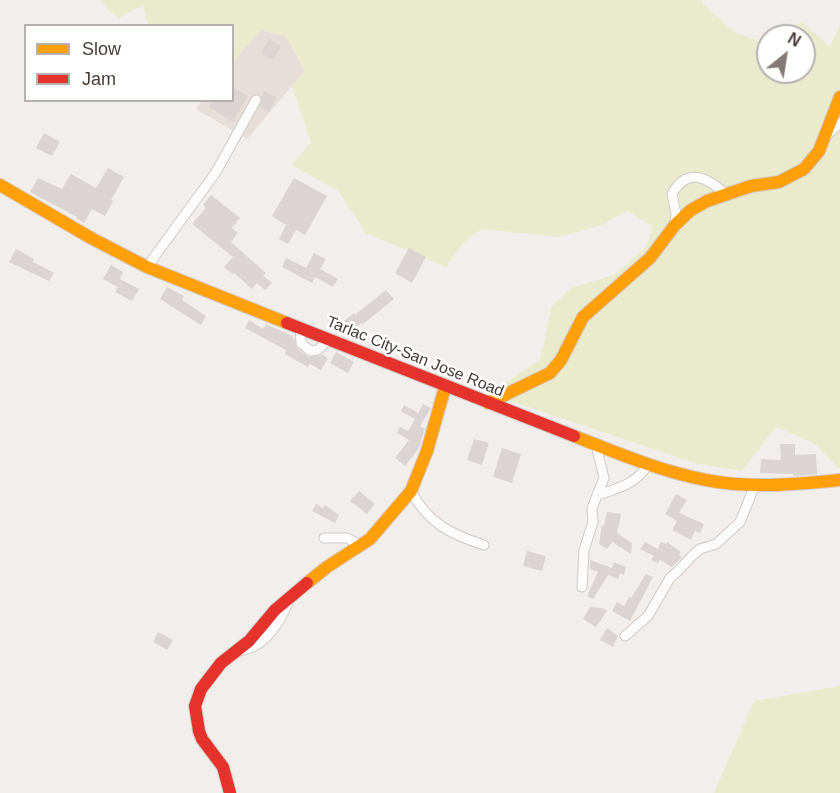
<!DOCTYPE html>
<html>
<head>
<meta charset="utf-8">
<style>
  body { margin:0 }
  #map { position:relative; width:840px; height:793px; overflow:hidden; background:#f2eeec; font-family:Helvetica,sans-serif }
  canvas { display:block }
  .legend { position:absolute; left:24px; top:24px; width:210px; height:78px; box-sizing:border-box; background:#fff; border:2px solid #b6b1af; margin:0; padding:8px 10px; list-style:none; font-size:18px; color:#493c37 }
  .legend li { display:flex; align-items:center; gap:12px; height:30px }
  .legend b { width:30px; border:2px solid #b6b1af }
  .north { position:absolute; left:756px; top:24px; width:60px; height:60px; box-sizing:border-box; background:#fff; border:2px solid #b6b1af; border-radius:50%; rotate:30deg; font-size:16px; font-weight:700; line-height:24px; text-align:center; color:#493c37 }
  .north::after { content:''; display:block; margin:auto; width:21px; height:27px; background:#847a76; clip-path:polygon(50% 0,100% 100%,50% 72%,0 100%) }
</style>
</head>
<body>
<div id="map">
<canvas width="840" height="793"></canvas>
<ul class="legend">
<li><b style="height:8px;background:#ff9f0a"></b>Slow</li>
<li><b style="height:8px;background:#e5322d"></b>Jam</li>
</ul>
<div class="north">N</div>
</div>
<script>
const ctx = document.querySelector('canvas').getContext('2d');
ctx.lineJoin = 'round';
function fill(path, color) { ctx.fillStyle = color; ctx.fill(path, 'evenodd'); }
function stroke(path, color, width, dash) { ctx.strokeStyle = color; ctx.lineWidth = width; ctx.lineCap = dash ? 'butt' : 'round'; ctx.setLineDash(dash || []); ctx.stroke(path); }
function label(font, color, halo, rows, align = 'center') {
  ctx.font = font + ' Helvetica,sans-serif'; ctx.lineWidth = 5; ctx.setLineDash([]); ctx.textBaseline = 'middle'; ctx.strokeStyle = halo; ctx.fillStyle = color; for (const [text, x, y, turn = 0] of rows) {
    ctx.save(); ctx.translate(x, y); ctx.rotate((+turn || 0) * Math.PI / 180); ctx.textAlign = isNaN(turn) ? turn : align; if (halo) ctx.strokeText(text, 0, 0); ctx.fillText(text, 0, 0); ctx.restore();
  }
}
fill(new Path2D(`
  M260,30L286,36L305,71L247,139L196,109L202,101L232,100L233,62Z`), '#e6ded9');
fill(new Path2D(`
  M102,0H703L702,3L733,31L763,43L768,41V72H804V36H776L802,22L830,47L840,25V468H838L814,443L776,427L742,471L694,463L490,394L540,359L552,306L571,288L614,275L646,247L653,226L627,211L602,225L559,237L482,229L465,241L446,267L366,233L338,191L292,165L311,142L292,86L305,71L286,36L260,30L233,62L232,26L148,25L143,6L133,10L119,18L106,8Z
  M840,686V793H714L754,701Z`), '#eaebcc');
fill(new Path2D(`
  M269,39L281,46L273,60L261,53Z
  M232,87L248,96L233,122L209,107L213,100H232Z
  M264,91L277,98L269,112L260,107Z
  M44,133L60,142L52,156L36,148Z
  M108,168L124,177L111,200L113,201L105,216L92,209L84,223L76,218L77,217L30,192L38,178L62,189L71,174L96,188Z
  M294,178L327,196L305,235L296,230L288,244L279,239L286,225L272,216Z
  M211,195L240,218L232,228L238,233L231,242L266,273L263,276L272,283L265,290L257,283L252,289L234,273L233,274L224,267L233,257L192,224L206,208L203,205Z
  M409,248L426,257L412,283L395,273Z
  M16,249L34,259L33,262L54,273L49,281L9,262Z
  M314,253L326,259L320,269L338,279L333,287L315,277L312,283L282,267L286,258L306,268Z
  M111,265L123,272L120,279L139,289L132,301L115,292L118,287L103,279Z
  M167,287L184,296L182,300L206,316L201,325L160,299Z
  M386,290L394,299L363,324L362,323L351,331L344,321L354,313L355,315Z
  M249,320L263,329L266,324L290,335L294,338L297,348L308,357L323,355L328,358L321,370L310,364L308,367L285,354L286,350L245,328Z
  M336,352L354,362L348,373L330,363Z
  M423,404L431,408L420,426L425,429L419,448L405,466L395,458L409,440L397,433L400,427L408,431L415,419L401,411L404,405L418,413Z
  M474,439L489,443L482,465L467,460Z
  M780,444H795V455L816,454L817,474L793,476V474L760,473L761,459L781,460Z
  M502,448L521,454L512,483L493,477Z
  M359,491L375,504L367,514L350,501Z
  M676,494L687,500L679,513L704,524L700,533L695,531L691,540L672,530L677,521L665,514Z
  M316,504L323,508L325,505L339,515L335,523L312,511Z
  M607,512L621,514L617,533L632,543L631,554L612,542L607,549L599,544L602,525L604,526Z
  M645,542L658,549L661,542L666,544L667,542L681,552L679,555L682,557L672,567L660,560L658,563L651,560L654,556L640,549Z
  M527,551L546,556L542,571L523,566Z
  M590,560L612,568L614,562L626,567L624,575L620,573L618,579L608,575L593,599L587,596L598,572L590,569Z
  M646,574L653,577L630,621L612,611L617,602L624,606L629,597L631,598Z
  M590,607L602,608L607,611L596,627L583,619Z
  M607,628L618,636L613,647L600,640Z
  M158,632L173,640L167,650L153,642Z`), '#dad5d3');
const street = new Path2D(`
  M824,138L840,123
  M675,225L676,214L672,194C688,165 709,179 727,195
  M147,267L216,172L256,100
  M300,328L301,343L310,351L318,350L328,340
  M411,491C428,523 450,534 484,545
  M598,495C620,487 633,486 648,465
  M324,538H347L362,546
  M582,587L584,550L593,522L592,508L604,478L596,445
  M625,636L648,616L670,578L677,572L693,555L700,549L716,544L740,522L755,485
  M237,651C265,649 280,623 289,600`);
const slow = new Path2D(`
  M0,185L91,238L147,267L287,323
  M488,403L550,373L561,360L583,317L650,258L675,225L691,210L707,201L751,186L779,182L804,169L819,151L840,97
  M574,436C617,453 660,471 706,480C750,489 796,484 840,480
  M307,583L327,567L370,539L411,491L427,451L445,387`);
const jam = new Path2D(`
  M287,323L574,436
  M230,793L223,767L202,739L199,731L195,706L201,689L221,663L249,641L275,610L307,583`);
stroke(street, '#cecac8', 11);
stroke(slow, '#d3cac4', 14);
stroke(jam, '#d3cac4', 14);
stroke(street, '#fdfcfc', 9);
stroke(slow, '#ff9f0a', 12);
stroke(jam, '#e5322d', 12);
label('16px', '#493c37', '#fff', [
  ["Tarlac City-San Jose Road",415,357,22]
]);
</script>
</body>
</html>
